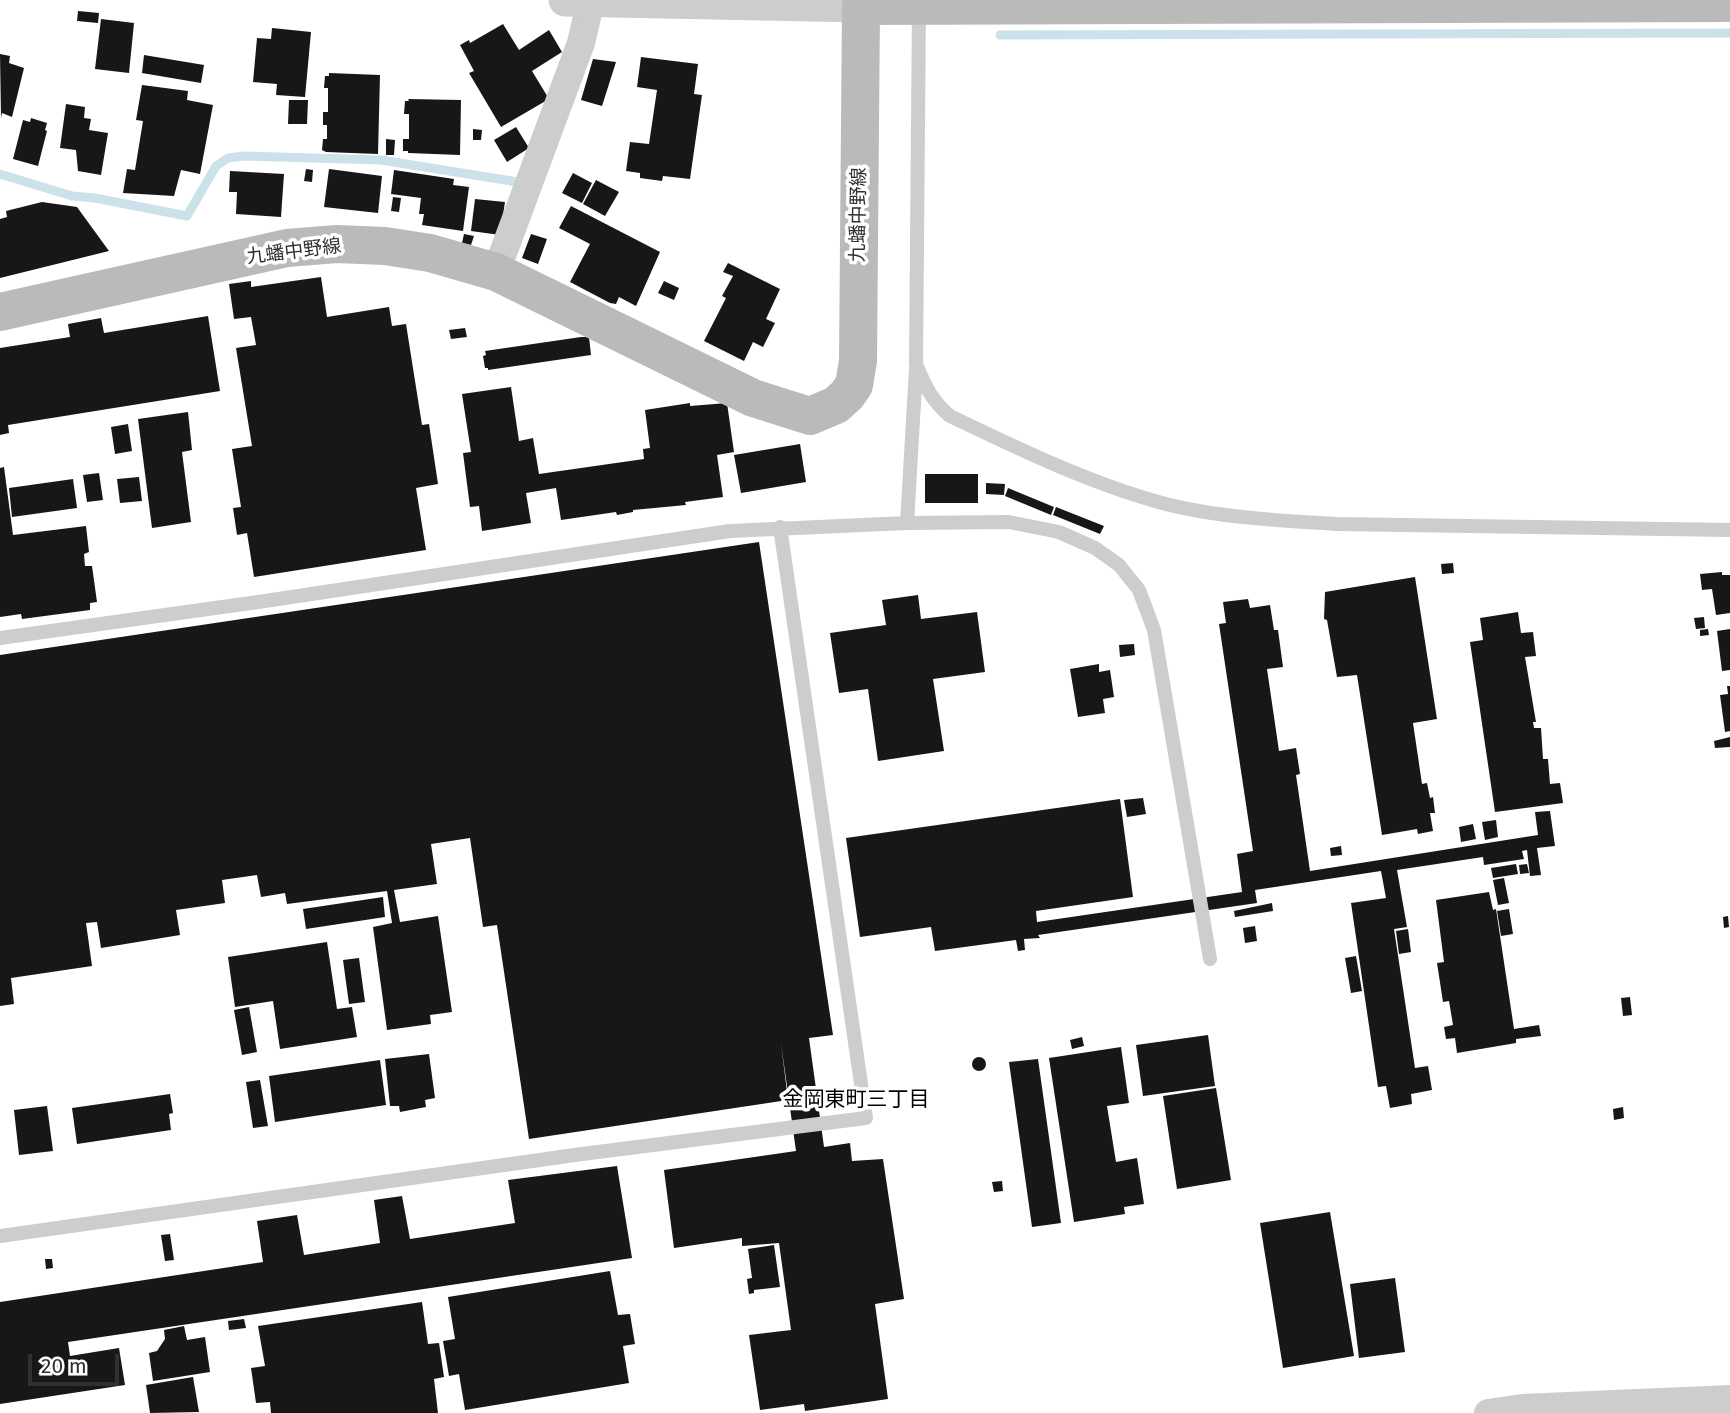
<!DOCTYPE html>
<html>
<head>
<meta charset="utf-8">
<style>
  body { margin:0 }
  #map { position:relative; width:1730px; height:1413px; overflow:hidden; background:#fff; font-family:"Fira Sans",sans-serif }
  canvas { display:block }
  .scale { position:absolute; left:28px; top:1354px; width:91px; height:32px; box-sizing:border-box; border:4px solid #303030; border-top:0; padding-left:9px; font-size:21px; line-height:24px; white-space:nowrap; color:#303030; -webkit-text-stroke:5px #fff; paint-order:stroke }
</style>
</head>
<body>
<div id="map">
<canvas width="1730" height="1413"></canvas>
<div class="scale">20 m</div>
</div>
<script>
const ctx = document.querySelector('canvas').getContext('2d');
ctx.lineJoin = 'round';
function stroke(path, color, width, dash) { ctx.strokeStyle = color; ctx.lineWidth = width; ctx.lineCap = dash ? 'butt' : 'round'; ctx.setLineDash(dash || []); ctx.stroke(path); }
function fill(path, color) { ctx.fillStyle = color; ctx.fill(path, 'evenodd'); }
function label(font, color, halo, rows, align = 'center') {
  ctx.font = font + ' "Fira Sans","Noto Sans JP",sans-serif'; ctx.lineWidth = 7; ctx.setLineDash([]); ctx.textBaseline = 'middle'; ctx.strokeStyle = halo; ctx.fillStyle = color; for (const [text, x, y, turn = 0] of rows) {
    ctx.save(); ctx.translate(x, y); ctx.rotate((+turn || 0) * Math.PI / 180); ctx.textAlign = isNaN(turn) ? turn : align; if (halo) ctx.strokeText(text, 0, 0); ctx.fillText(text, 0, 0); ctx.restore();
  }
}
stroke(new Path2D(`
  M1000,35L1730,33
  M0,174L72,196L95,198L187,216L216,166L228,158L244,156L381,160L524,183`), '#cce2ea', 9);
fill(new Path2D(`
  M78,11L99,13L98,23L77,21Z
  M101,19L134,23L129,73L95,69Z
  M503,24L519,50L549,30L562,52L532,71L549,99L501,127L469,73L474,71L460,45L469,40L470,43Z
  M272,28L311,32L305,97L276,95L277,84L253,82L257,38L271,39Z
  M0,54L10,56L9,63L24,68L12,117L2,113L1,118Z
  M144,55L204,65L201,83L142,73Z
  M641,57L698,64L694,94L702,95L690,179L663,176L662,181L640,178V173L626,171L630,142L649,144L657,90L637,87Z
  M593,59L616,62L602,106L581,100Z
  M329,73L380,75L378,154L326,152L322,150L323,139H327V125H323V112H328V88H324L325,76H329Z
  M142,85L188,91L187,100L213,105L200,174L181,170L174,196L123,193L127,169L135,170L143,121L136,120Z
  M408,99L461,100L460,155L408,153V151H403V139H409V114H404L405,101H409Z
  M289,100H308L307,124H288Z
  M66,104L85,107L84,118L91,119L89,130L108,133L101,175L78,171L76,150L60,148Z
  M31,118L47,123L45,130L47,131L38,166L13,159L23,120L30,122Z
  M516,127L529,148L507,162L494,140Z
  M473,129L482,130L481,140H473Z
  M386,139L395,140L394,155H386Z
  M306,169L313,170L312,182L304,181Z
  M329,169L382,176L378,213L324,207Z
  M394,170L454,179L453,185L469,187L463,231L422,225L424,214H419L421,198L391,194Z
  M230,171L284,174L281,217L236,214L237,192H229Z
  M573,173L592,183L582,203L562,193Z
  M596,180L619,192L605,216L583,204Z
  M393,197L401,198L399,212L391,211Z
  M475,199L505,202L500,235L471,231Z
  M42,202L77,207L109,251L0,278V219L7,217L6,211Z
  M571,206L660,252L636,306L619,297L616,304L610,303L570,282L590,244L559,228Z
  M464,234L474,236L471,245L462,243Z
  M531,234L547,239L538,264L522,258Z
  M728,263L780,289L766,319L775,323L763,347L753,342L744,361L704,341L726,298L722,296L733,276L723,272Z
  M321,277L327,317L389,307L392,326L406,324L422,425L429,424L438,484L416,488L426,550L254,577L247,533L237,535L233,508L241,507L232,449L252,446L236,348L256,345L251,317L234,319L229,284L251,281V287Z
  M664,281L679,288L674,300L658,293Z
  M208,316L220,391L8,425L9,433L0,435V348L70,337L68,324L101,318L104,333Z
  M465,328L467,337L451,339L449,330Z
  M581,337H589L591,355L488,370V368H485L483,356L486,355L485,351Z
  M511,387L519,441L533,438L539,474L644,459L643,449L650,448L645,410L690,403V406L727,403L734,452L717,455L723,497L685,502L686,505L633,510V512L617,515L616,512L561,520L556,488L526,493L531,523L482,531L479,506L470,507L463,453L471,452L462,394Z
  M188,412L192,450L182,452L191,522L152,528L138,419Z
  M128,424L132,451L115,454L111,427Z
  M800,444L806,482L741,493L734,455Z
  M4,467L13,535L86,526L89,552L84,554L85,566H92L97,602L90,603V610L22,619L21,614L0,617V468Z
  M99,473L103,500L87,502L83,475Z
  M925,474H978V503H925Z
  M139,477L142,501L120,503L117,479Z
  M73,479L77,508L12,517L9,488Z
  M986,483L1005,484L1004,495L986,494Z
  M1008,488L1054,507L1051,515L1005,496Z
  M1056,507L1104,526L1100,534L1053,515Z
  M759,542L833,1035L809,1038L824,1147L850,1143L852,1161L883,1159L904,1299L875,1304L888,1399L805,1411L804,1404L760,1410L749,1335L791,1330L779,1243L742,1246V1238L674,1248L664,1170L796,1151L781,1043L788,1100L529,1139L497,925L483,927L470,838L431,844L437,884L394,890L400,922L438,916L452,1012L430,1015L431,1024L387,1030L373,927L392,923L387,891L287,904L285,893L261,897L257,875L222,880L225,903L176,910L180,935L101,948L97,922L86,923L92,966L11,978L14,1004L0,1006V655Z
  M1453,563L1454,573L1442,574L1441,564Z
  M1722,572V575H1730V613L1716,615L1712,589L1702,590L1700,574Z
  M1415,577L1437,719L1413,723L1422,784L1427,783L1430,798L1433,797L1435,813H1430L1433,831L1418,834L1417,829L1382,835L1357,675L1337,677L1327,620L1324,619L1325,592Z
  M918,595L921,619L977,612L985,672L933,679L944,751L878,761L868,689L839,693L830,633L886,625L882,600Z
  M1248,599L1250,608L1270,605L1274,630H1278L1283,667L1267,669L1279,751L1296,748L1300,774L1296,775L1310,871L1538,835L1535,812L1550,811L1555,846L1537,848L1541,875L1530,876L1527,850L1522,851L1524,859L1484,865L1483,857L1397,870L1407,927L1394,929L1415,1068L1428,1066L1432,1090L1411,1094L1412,1104L1390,1108L1386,1086L1378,1087L1351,903L1386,898L1381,871L1255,890L1257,903L1038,935L1040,938L1024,939L1025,950L1018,951L1016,940L935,951L931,927L860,937L846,838L1120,799L1133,897L1036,911L1037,922L1242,892L1237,854L1253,851L1219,624L1226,623L1223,602Z
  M1518,612L1521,633L1533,632L1536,656L1525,657L1536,722H1533L1534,728H1541L1543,759H1548L1550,784L1560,783L1563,803L1495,812L1470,642L1483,640L1480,618Z
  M1704,617L1705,628L1696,629L1694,618Z
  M1708,629L1709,635L1700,636V630Z
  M1730,629V670L1722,671L1717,631Z
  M1134,644L1135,655L1120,657L1119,645Z
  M1099,664V672L1110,670L1114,697L1103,699L1105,713L1078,717L1070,669Z
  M1727,686H1730V731L1725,732L1720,695L1728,694Z
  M1730,737V747L1715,748L1714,741Z
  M1143,798L1146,814L1127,817L1124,800Z
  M1496,820L1498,837L1485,840L1482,822Z
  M1473,824L1476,839L1461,842L1459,827Z
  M1341,846L1342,855L1331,856L1330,848Z
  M1516,864L1518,874L1493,878L1491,868Z
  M1527,864L1529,873L1520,874L1519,865Z
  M1504,878L1509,903L1498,905L1493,880Z
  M1489,892L1493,910L1496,909L1514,1029L1539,1025L1541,1036L1516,1039V1043L1457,1053L1455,1038L1446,1039L1444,1027L1453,1025L1449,1001L1443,1002L1437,963L1444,962L1436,900Z
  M383,897L385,917L306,929L303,909Z
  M1272,903L1273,911L1235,917L1234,911Z
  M1509,909L1513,934L1501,936L1497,911Z
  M1728,916L1729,927L1724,928L1723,917Z
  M1255,926L1257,941L1245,943L1243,928Z
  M1408,929L1411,952L1399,954L1396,931Z
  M327,942L337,1009L352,1007L357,1037L280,1049L273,1001L235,1007L228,957Z
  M1356,956L1362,991L1351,993L1345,958Z
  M359,958L365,1002L349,1004L343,960Z
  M1630,997L1632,1015L1623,1016L1621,998Z
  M249,1007L257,1052L242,1055L234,1010Z
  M1208,1035L1215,1086L1143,1096L1136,1045Z
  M1082,1037L1084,1046L1072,1049L1070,1040Z
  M1121,1047L1129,1103L1107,1106L1116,1162L1137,1158L1144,1204L1124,1207L1125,1214L1074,1222L1049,1058Z
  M429,1054L435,1098L425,1100L426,1107L400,1112L399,1106H390L385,1059Z
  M972 1064a7 7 0 1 1 14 0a7 7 0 1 1-14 0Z
  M1038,1059L1061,1223L1032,1227L1009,1062Z
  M380,1060L386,1105L275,1122L269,1076Z
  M260,1080L268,1126L253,1128L246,1082Z
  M1216,1088L1231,1180L1177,1189L1163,1096Z
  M170,1094L173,1113L169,1114L171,1130L77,1144L72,1108Z
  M47,1106L53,1151L19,1155L14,1110Z
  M1623,1107L1624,1118L1614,1120L1613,1109Z
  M617,1166L632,1258L68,1342L70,1356L119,1348L125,1385L0,1404V1302L263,1262L257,1221L297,1215L304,1255L380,1243L374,1200L402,1196L410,1239L515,1223L508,1180Z
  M1002,1181L1003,1191L994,1192L992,1182Z
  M1330,1212L1354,1356L1283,1368L1260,1223Z
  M170,1234L174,1260L165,1261L161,1235Z
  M774,1245L780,1287L754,1290V1293L749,1294L747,1279L752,1278L748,1249Z
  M45,1259H52L53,1268L46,1269Z
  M610,1271L618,1315L630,1314L635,1344L623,1346L629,1383L465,1410L459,1374L449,1376L443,1341L455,1339L448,1297Z
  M1395,1278L1405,1352L1359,1358L1350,1284Z
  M422,1302L428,1344L439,1343L444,1377L434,1379L438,1413H271L270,1402L256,1403L251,1368L265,1366L258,1326Z
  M244,1319L246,1328L229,1330L228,1321Z
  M184,1326L187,1340L205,1337L210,1372L153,1381L149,1353L157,1351L165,1339L164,1330Z
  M193,1377L199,1412L150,1413L146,1385Z`), '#171717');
stroke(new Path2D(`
  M919,6L916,364C925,386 932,401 950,416C1019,449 1089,483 1162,503C1214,517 1283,521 1337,524L1730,530
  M907,523L916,369
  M0,638L265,601L730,531L907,523L1009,522L1059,532L1095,548L1119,565L1139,590L1154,630L1210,959
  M0,1236L582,1154L866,1118L780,527`), '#cdcdcd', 14);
stroke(new Path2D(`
  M496,272L581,43L591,0
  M1488,1413L1522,1408L1730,1399`), '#cdcdcd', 28);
stroke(new Path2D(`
  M565,0L861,6`), '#cdcdcd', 33);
stroke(new Path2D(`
  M0,312L287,248L337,244L385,246L430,253L496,272L753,398L810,416L836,405L847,395L854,385L858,361L861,6L1730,3`), '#bababa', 38);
label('19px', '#303030', '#fff', [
  ["九蟠中野線",859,215,-89],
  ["九蟠中野線",294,252,-7]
]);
label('21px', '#000', '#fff', [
  ["金岡東町三丁目",856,1100]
]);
</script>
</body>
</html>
